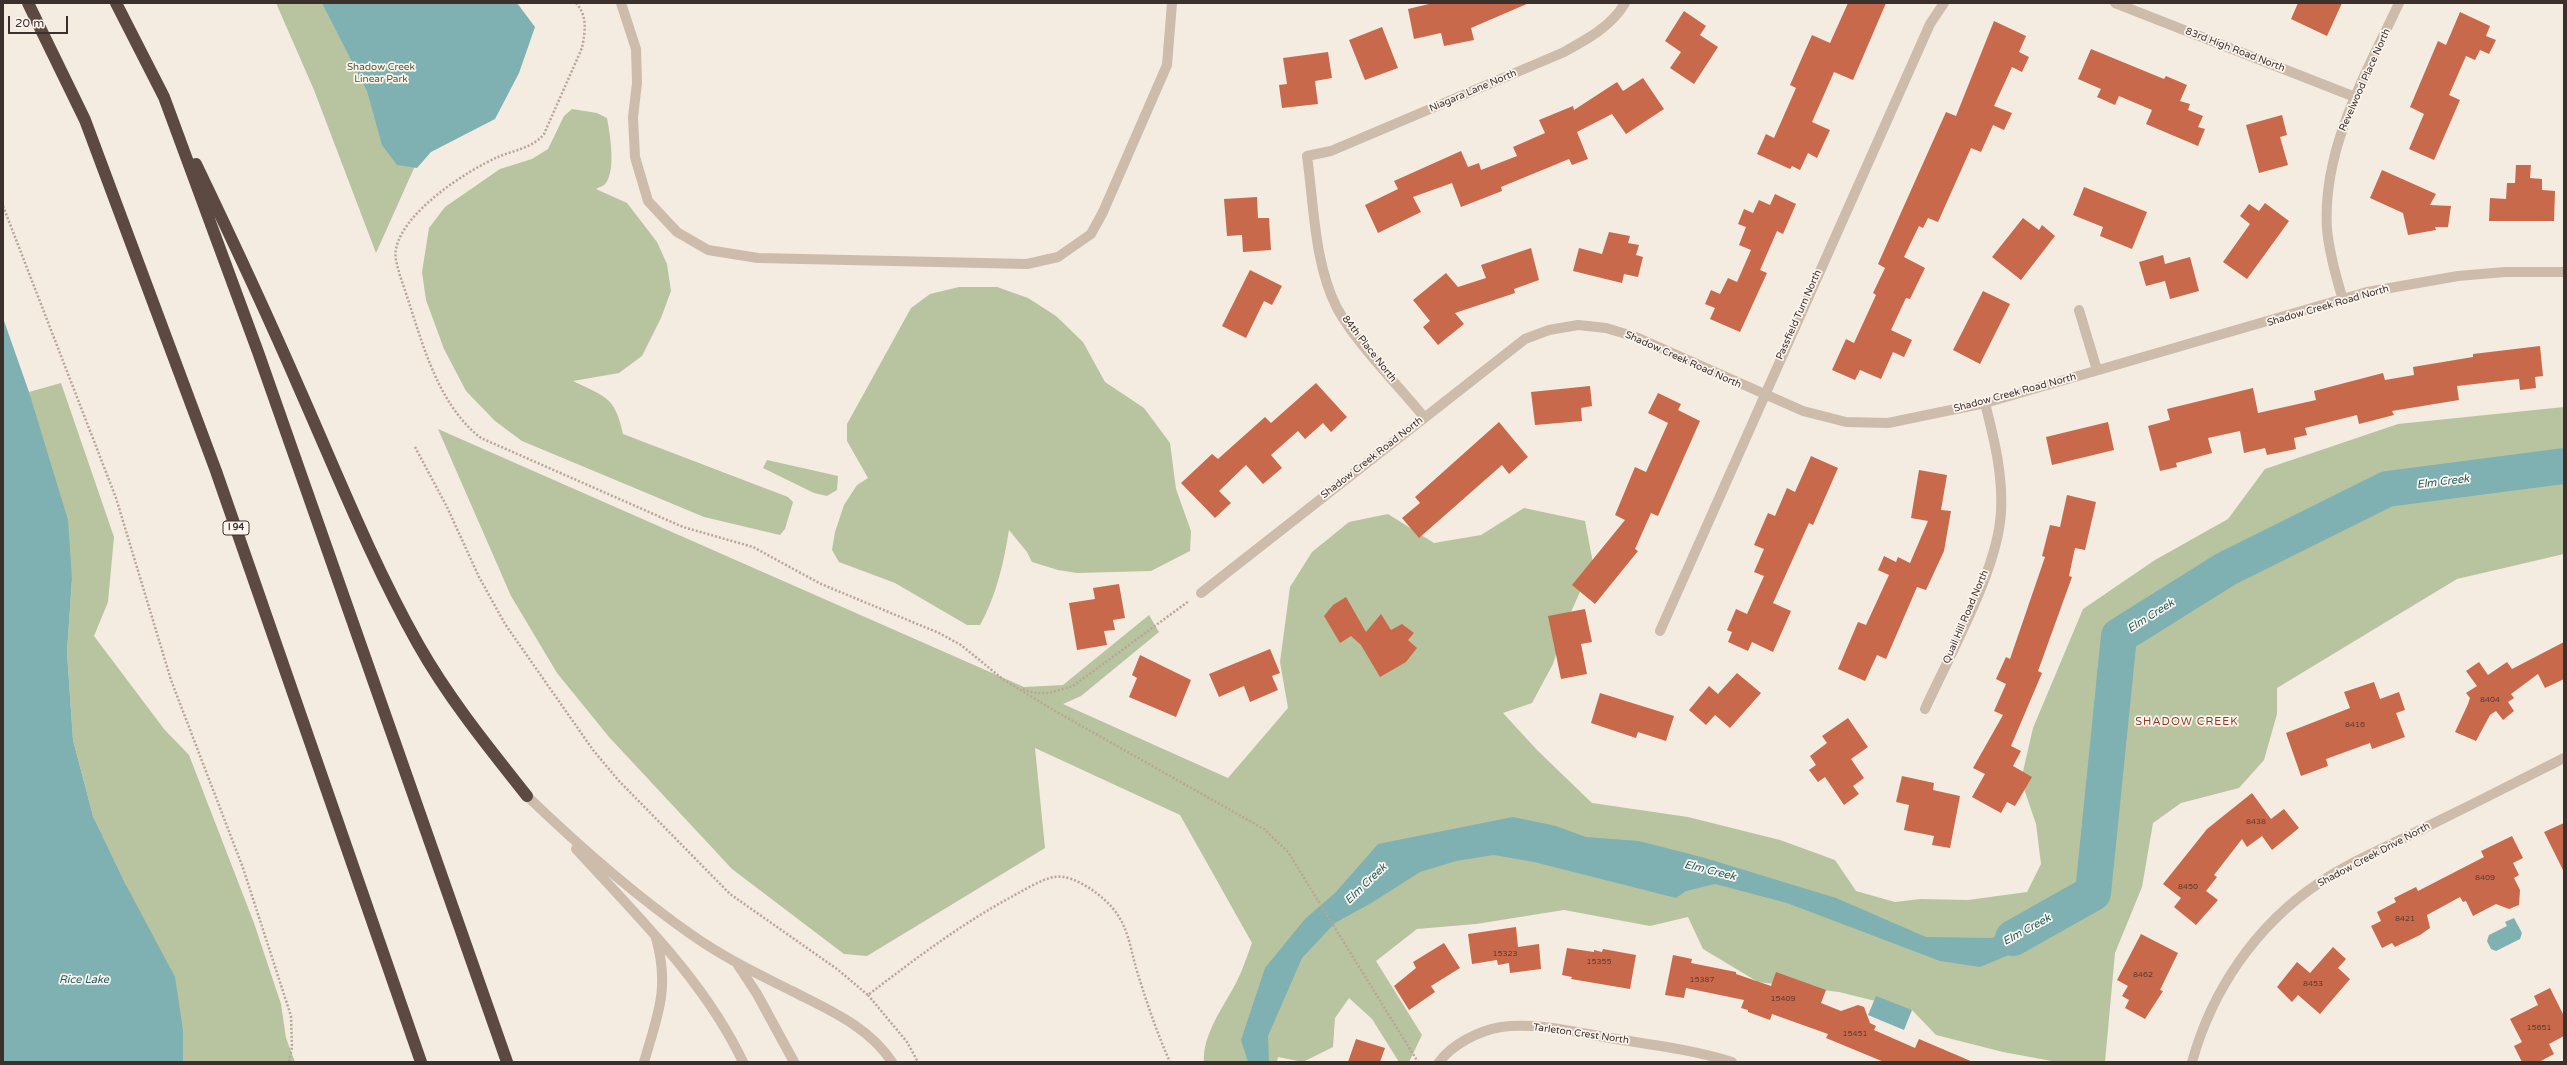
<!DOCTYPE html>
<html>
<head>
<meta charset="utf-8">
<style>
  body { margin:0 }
  #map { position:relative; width:2567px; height:1065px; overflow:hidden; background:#f4ebe1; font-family:"Varela Round",sans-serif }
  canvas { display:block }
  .frame { position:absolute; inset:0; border:4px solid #3b302b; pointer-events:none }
  .scale { position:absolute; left:8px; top:16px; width:60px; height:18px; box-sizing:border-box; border:2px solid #3b302b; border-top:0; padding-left:5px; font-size:12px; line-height:14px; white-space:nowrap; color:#3b302b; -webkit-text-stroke:3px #fbf5ee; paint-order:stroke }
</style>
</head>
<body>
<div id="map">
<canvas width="2567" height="1065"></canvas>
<div class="frame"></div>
<div class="scale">20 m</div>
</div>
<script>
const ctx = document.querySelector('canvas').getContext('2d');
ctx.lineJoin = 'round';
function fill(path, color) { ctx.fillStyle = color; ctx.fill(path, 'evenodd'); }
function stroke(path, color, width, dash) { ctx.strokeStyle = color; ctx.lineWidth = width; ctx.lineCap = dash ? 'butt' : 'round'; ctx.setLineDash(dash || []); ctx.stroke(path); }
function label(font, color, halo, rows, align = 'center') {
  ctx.font = font + ' "Varela Round",sans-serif'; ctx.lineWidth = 3.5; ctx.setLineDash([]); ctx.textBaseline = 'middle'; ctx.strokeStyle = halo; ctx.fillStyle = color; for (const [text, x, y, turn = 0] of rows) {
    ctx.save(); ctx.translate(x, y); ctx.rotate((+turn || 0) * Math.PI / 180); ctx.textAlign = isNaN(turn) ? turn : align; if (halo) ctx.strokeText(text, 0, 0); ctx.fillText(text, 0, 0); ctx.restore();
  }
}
fill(new Path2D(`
  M276,3H488L376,253L314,90Z
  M572,109L597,113L607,118C610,134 616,169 606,183C604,186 599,187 596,189L627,203L657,242L667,264L671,291L661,318L642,356L619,373L573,381C605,397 615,396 623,434L788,497L793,502L785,529L780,535L704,517L522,441L495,421L466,391L444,349L426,300L422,272L429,228L445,207L500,169L532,159L548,149L564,116Z
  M959,287H997L1028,298L1056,316L1083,342L1105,382L1144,408L1170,443L1176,489L1191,531L1190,551L1151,571L1077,573L1058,570L1032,562L1027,552L1009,530C1004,562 996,597 980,625H967L895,583L839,562L832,550L835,532L844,505L857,485L868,478L847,441V424L911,308L930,294Z
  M61,383L114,537L108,602L94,636L164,729L189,755L254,923L281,1004L286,1038L295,1062H183V1030L126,885L93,816L73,740L67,652L72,579L29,392Z
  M2564,407V554L2457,579L2277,688V714L2264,760L2239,788L2181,803L2153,823L2142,887L2115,953L2105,1062H2057L2003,1052L1936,1035L1912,1010L1839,992L1758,982L1703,949L1688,917L1650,926L1564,910L1476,924L1417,929L1376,961L1422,1035L1409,1062H1399L1372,1019L1349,998L1335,1018L1333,1047L1303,1062L1278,1057L1277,1062H1204C1202,1034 1225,1005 1237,981C1243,969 1247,956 1252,943L1180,815L1035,748L1045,848L867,956L844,954L732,869L609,737L557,673L511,596L438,429L1024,687L1063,685L1149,615L1159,632L1081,696L1063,704L1228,778L1288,708L1280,662L1290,587L1312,552L1349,522L1388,514L1434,543L1481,535L1524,508L1585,521L1593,563L1566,623L1553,664L1532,703L1503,713L1537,750L1592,803L1688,817L1780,840L1835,860L1856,891L1895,902L1920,899L1968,900L2027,892L2041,864L2036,824L2021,780L2033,728L2083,609L2155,560L2228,519L2265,469L2398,424Z
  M767,460L838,476L837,490L827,496L814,493L763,468Z`), '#b8c4a0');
fill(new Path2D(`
  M322,3H517L535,27L519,73L495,119L431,152L417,168L397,165L382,145L367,91Z
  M3,318L29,392L68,520L72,579L67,652L73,740L93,816L126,885L175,977L183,1030V1062H3Z
  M1513,817L1556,826L1586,837L1639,841L1705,858L1836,898L1926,937L1992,938L2053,909L2062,920L2021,950L1980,967L1940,961L1787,903L1715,884L1686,891L1676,898L1534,862L1494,855L1456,861L1420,872L1373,902L1335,923L1302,958L1268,1036L1269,1062H1248L1241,1040L1265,968L1305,919L1335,893L1378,844Z
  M2514,918L2522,933L2520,939L2496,951L2491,949L2487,941L2489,935L2507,926L2505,922Z
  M1876,996L1912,1010L1904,1030L1868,1015Z`), '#7fb0b2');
stroke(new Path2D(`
  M2013,938L2093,893L2119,636L2226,569L2387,489L2564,466`), '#7fb0b2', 36);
fill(new Path2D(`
  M1433,3H1529L1471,28L1474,40L1444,46L1441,33L1414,39L1408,9Z
  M1848,3H1886L1853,80L1834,72L1812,122L1830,130L1817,158L1808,153L1800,170L1792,166L1790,169L1757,154L1766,134L1774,138L1796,88L1790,85L1812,35L1830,43Z
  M2298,3H2342L2327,36L2291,19Z
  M1684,11L1706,26L1700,35L1718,47L1694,84L1670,68L1681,52L1665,41Z
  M2460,12L2490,26L2486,36L2496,40L2489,54L2480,50L2475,60L2466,56L2449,95L2460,100L2434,160L2409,149L2424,114L2410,107L2438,41L2446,45Z
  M1994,21L2026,36L2019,52L2029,57L2022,72L2012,67L1994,106L2012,113L2004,130L1993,125L1981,152L1971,148L1938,222L1928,218L1923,228L1919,226L1904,257L1925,268L1910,299L1906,298L1891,330L1912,340L1904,357L1893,352L1881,379L1860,370L1855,380L1832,370L1846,339L1854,343L1876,295L1873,293L1885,268L1878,264L1946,112L1956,116Z
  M1382,27L1398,68L1365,80L1349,40Z
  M2091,49L2164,79L2166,76L2187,85L2180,101L2190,104L2188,110L2203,116L2198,127L2205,129L2198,146L2146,124L2152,110L2119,96L2115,105L2097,97L2101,89L2078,79Z
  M1328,52L1332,78L1315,81L1318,104L1282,108L1279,85L1287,84L1283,58Z
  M1643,78L1664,109L1626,134L1612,114L1577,132L1588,159L1572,165L1569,159L1501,187L1502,191L1461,207L1452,183L1413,197L1421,212L1378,233L1365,205L1398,189L1394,181L1461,151L1468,167L1479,163L1481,170L1517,156L1513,147L1545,133L1539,120L1573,106L1574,110L1617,82L1623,91Z
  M2282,115L2287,135L2280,137L2288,165L2259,173L2246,125Z
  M2516,165H2531L2530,178L2542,179V190L2555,191L2554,221H2489L2490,198L2506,199L2507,183H2515Z
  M2382,170L2436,194L2430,205L2451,206L2448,227H2435L2436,230L2408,235L2403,213L2370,198Z
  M2084,187L2147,212L2132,249L2100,236L2103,227L2073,215Z
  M1775,194L1796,204L1783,234L1777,231L1760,270L1767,273L1740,332L1710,319L1715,308L1705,304L1711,290L1720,294L1728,278L1737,282L1751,250L1739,245L1746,227L1738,224L1744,209L1753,213L1759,200L1770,205Z
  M1257,197L1258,218H1269L1271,250L1243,252L1242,235L1227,236L1224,199Z
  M2265,203L2289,221L2247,279L2223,262L2250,224L2240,216L2249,204L2259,211Z
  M2023,218L2039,230L2042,225L2055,236L2021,280L1992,257Z
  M1609,232L1630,236L1628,243L1639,245L1636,255L1643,257L1638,277L1624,274L1622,283L1573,271L1579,248L1602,254Z
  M1531,248L1539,280L1514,289L1515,293L1455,313L1464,324L1438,345L1423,327L1430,321L1413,300L1446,273L1458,287L1486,278L1481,265Z
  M2163,255L2165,264L2190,257L2199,291L2170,299L2165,281L2146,286L2139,262Z
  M1250,270L1282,286L1272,305L1264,301L1246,338L1222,326Z
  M1983,291L2010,304L1980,364L1953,350Z
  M2540,346L2543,376L2535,377L2536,388L2520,390L2519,379L2457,386L2459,400L2392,411L2394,415L2359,424L2357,415L2305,428L2307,435L2294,438L2296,449L2267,455L2265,448L2244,453L2240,431L2208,438L2212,453L2176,463L2177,467L2160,471L2148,426L2170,420L2167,409L2253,388L2258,413L2316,400L2314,391L2383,373L2385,380L2414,375L2413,367L2473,357V354Z
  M1316,383L1347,417L1331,432L1323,423L1305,439L1298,431L1271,455L1282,468L1263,484L1246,465L1219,491L1231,503L1215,518L1181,483L1212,454L1218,459L1265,417L1271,423Z
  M1590,386L1592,406L1581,408L1582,421L1535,425L1531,392Z
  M1658,393L1681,404L1678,410L1700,421L1658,516L1651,513L1635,549L1638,551L1595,604L1572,585L1625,520L1615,515L1635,467L1646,472L1668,423L1648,413Z
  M1499,422L1528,457L1509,474L1502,465L1419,538L1402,518L1420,503L1415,497Z
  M2108,422L2114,450L2052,465L2046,437Z
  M1811,456L1838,468L1813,525L1809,523L1773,603L1791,611L1773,652L1752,642L1748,651L1728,642L1732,632L1727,630L1736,609L1747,614L1764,576L1754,572L1764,549L1754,545L1768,513L1775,516L1787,488L1795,492Z
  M1919,470L1947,475L1941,510L1951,511L1944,551L1926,590L1917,587L1886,659L1877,655L1865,681L1838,669L1858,622L1866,625L1889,575L1878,570L1884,556L1896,562L1898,557L1910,563L1928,521L1911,518Z
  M2067,495L2096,502L2085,550L2075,548L2069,576L2072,577L2038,671L2042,673L2011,746L2021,751L2013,766L2032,777L2015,806L2007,802L2001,813L1972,797L1985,774L1973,768L2003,715L1994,711L2006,684L1996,679L2006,657L2010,659L2045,557L2042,556L2050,525L2060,527Z
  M1119,584L1125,618L1113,620L1115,630L1104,631L1107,645L1077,650L1069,603L1095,599L1093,588Z
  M1346,597L1366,632L1381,614L1391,630L1402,624L1414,633L1408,640L1417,648L1406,662L1380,677L1361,645L1351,636L1340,643L1324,616L1333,605Z
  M1585,609L1592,642L1581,644L1587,674L1561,679L1548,616Z
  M2564,642V679L2545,688L2538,674L2511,694L2514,698L2508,702L2514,711L2503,720L2496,711L2490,715L2476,741L2455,732L2468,704L2470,698L2466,693L2477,686L2466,671L2479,662L2488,675L2507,662L2512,669Z
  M1270,649L1280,673L1272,676L1278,690L1250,702L1244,686L1219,697L1209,674Z
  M1140,655L1191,680L1176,717L1129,697L1137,678L1132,675Z
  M1737,673L1761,693L1730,728L1715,715L1706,725L1689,710L1709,686L1718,694Z
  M2374,682L2380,699L2399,692L2405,710L2396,713L2405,737L2372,749L2370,743L2326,759L2328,766L2301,776L2286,733L2350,708L2344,692Z
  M1600,693L1674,716L1666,741L1638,732L1636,738L1591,723Z
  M1848,718L1868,747L1851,759L1864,778L1853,786L1859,794L1844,805L1825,777L1818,782L1809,770L1816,765L1810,756L1827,743L1822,736Z
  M1902,776L1934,783L1933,790L1960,796L1950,848L1932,845L1934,836L1904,830L1909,805L1896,802Z
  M2252,793L2271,819L2284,809L2299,828L2272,850L2262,836L2247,847L2242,839L2214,875L2217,877L2206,891L2218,900L2196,925L2174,907L2181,898L2163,884L2207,829Z
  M2564,823V872L2544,832Z
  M2512,836L2523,858L2513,863L2519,875L2514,878L2520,890L2519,905L2509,909L2496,904L2473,916L2466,901L2463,902L2460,897L2427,915L2430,928L2420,935L2395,947L2392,943L2382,948L2371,926L2381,921L2377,912L2396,902L2394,898L2416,887L2418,891L2484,857L2481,851Z
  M1516,927L1518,947L1539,944L1541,969L1510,973L1509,963L1498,965L1497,960L1472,964L1468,934Z
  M2141,934L2178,953L2160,990L2163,991L2145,1019L2125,1008L2129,1000L2122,996L2128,986L2117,980Z
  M1444,943L1460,968L1431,986L1435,992L1409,1010L1394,986L1416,968L1413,962Z
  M2333,947L2346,959L2338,968L2350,979L2320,1014L2298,995L2292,1002L2277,987L2297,962L2310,973Z
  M1567,948L1594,952V950L1602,952L1603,949L1636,955L1630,989L1571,979L1572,977L1562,975Z
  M1673,955L1692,959L1691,963L1736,972V974L1771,986L1776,972L1826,990L1821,1003L1841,1011L1858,1005L1864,1007L1870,1023L1876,1026L1874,1030L1915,1048L1919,1039L1973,1062H1884L1826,1038L1828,1034L1772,1014L1770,1020L1748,1012V1010L1741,1008L1744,1000L1686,988L1684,998L1665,995Z
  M2550,988L2564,1016V1036L2549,1044L2554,1054L2539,1062H2522L2514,1046L2522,1042L2510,1019L2538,1005L2534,996Z
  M1356,1039L1385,1048L1380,1062H1348Z`), '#c8694b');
stroke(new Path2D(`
  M576,3C588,16 585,32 582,48L544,134C533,148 514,150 498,157C466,171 403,212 396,249C394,258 398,267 400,276C420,331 433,401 481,438L683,527L753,547L821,584L939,633L961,645L1004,680L1055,711L1264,829L1288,852L1418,1062
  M3,206L116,498L171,680L243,868L291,1016L292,1047L289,1062
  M415,447L447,507L479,577L505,624L593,750L619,781L730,894L837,969L868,995C915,959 961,924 1013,896C1026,889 1040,880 1054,877C1074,873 1107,898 1117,914C1128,929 1131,950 1136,968C1146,1000 1156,1031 1170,1062
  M1023,689L1034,693H1049L1073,686L1189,601
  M868,995L907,1042L918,1062`), '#b9a596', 2.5, [2, 2]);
stroke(new Path2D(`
  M621,3L636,49L637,83L633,117L635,157L648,201L677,232L708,250L758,258L1027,264L1058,257L1091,234L1103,212L1167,65L1172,3
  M527,796C579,846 633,894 692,935C723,957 758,974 792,991C829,1010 868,1026 892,1062
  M576,849C637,916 704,980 743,1062
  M738,965L757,994L794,1062
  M644,1062C658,1014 670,988 656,938`), '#cdbbac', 10);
stroke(new Path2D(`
  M2115,3L2355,97
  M2343,300C2336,277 2329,252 2327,229C2322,148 2366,74 2399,3
  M2079,310L2097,370
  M1424,417C1398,385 1356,343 1337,308C1314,263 1314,205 1307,156L1331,151L1562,53C1586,40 1611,27 1625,3
  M1201,593L1525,339L1549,330L1578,325L1606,328L1636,337L1803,411L1846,422L1888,423L1985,403L2367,292L2458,276L2505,272H2564
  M1660,631L1930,24L1944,3
  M1925,709C1949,656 1999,568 2001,511C2003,474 1994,439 1985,403
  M1439,1062C1453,1044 1478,1031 1501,1027C1539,1022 1579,1033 1616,1039C1654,1045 1694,1050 1732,1062
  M2192,1062C2212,990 2256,925 2319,883C2349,862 2385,848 2418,831C2467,807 2515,783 2564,758`), '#cdbbac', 10);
stroke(new Path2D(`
  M28,3L85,120L216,471L421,1062
  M116,3L164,97L258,352L507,1062
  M196,164C232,239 267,314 300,390C338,476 372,562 418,644C449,699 489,748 527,796`), '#5c4a42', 12);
label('8px', '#5e3e33', null, [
  ["8404",2490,700],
  ["8416",2355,725],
  ["8438",2256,822],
  ["8409",2485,878],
  ["8450",2188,887],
  ["8421",2405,919],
  ["15323",1505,954],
  ["15355",1599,962],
  ["8462",2143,975],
  ["15387",1702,980],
  ["8453",2313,984],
  ["15409",1783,999],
  ["15651",2539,1028],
  ["15451",1855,1034]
]);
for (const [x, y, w] of [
  [236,528,26]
]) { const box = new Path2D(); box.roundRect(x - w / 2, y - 7, w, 14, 3); ctx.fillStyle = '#fbf5ee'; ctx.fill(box); stroke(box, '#3b302b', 1); }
label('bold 9px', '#3b302b', null, [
  ["I 94",236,528]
]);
label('10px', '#3b302b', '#fbf5ee', [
  ["83rd High Road North",2235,50,21],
  ["Revelwood Place North",2365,80,-66],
  ["Niagara Lane North",1473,91,-23],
  ["Shadow Creek Road North",2328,306,-16],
  ["Passfield Turn North",1799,315,-66],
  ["84th Place North",1369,349,52],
  ["Shadow Creek Road North",1683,360,24],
  ["Shadow Creek Road North",2015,393,-15],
  ["Shadow Creek Road North",1372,458,-38],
  ["Quail Hill Road North",1966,617,-67],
  ["Shadow Creek Drive North",2374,855,-28],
  ["Tarleton Crest North",1581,1034,8]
]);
label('10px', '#4a5a2e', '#fbf5ee', [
  ["Shadow Creek",381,67],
  ["Linear Park",381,79]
]);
label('italic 11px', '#1f5a5e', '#fbf5ee', [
  ["Elm Creek",2443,482,-7],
  ["Elm Creek",2151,616,-32],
  ["Elm Creek",1710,871,14],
  ["Elm Creek",1366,884,-44],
  ["Elm Creek",2027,930,-29],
  ["Rice Lake",84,980]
]);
ctx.letterSpacing = '1px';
label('11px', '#8c3b22', '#fbf5ee', [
  ["SHADOW CREEK",2187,722]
]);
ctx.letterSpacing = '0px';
</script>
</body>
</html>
